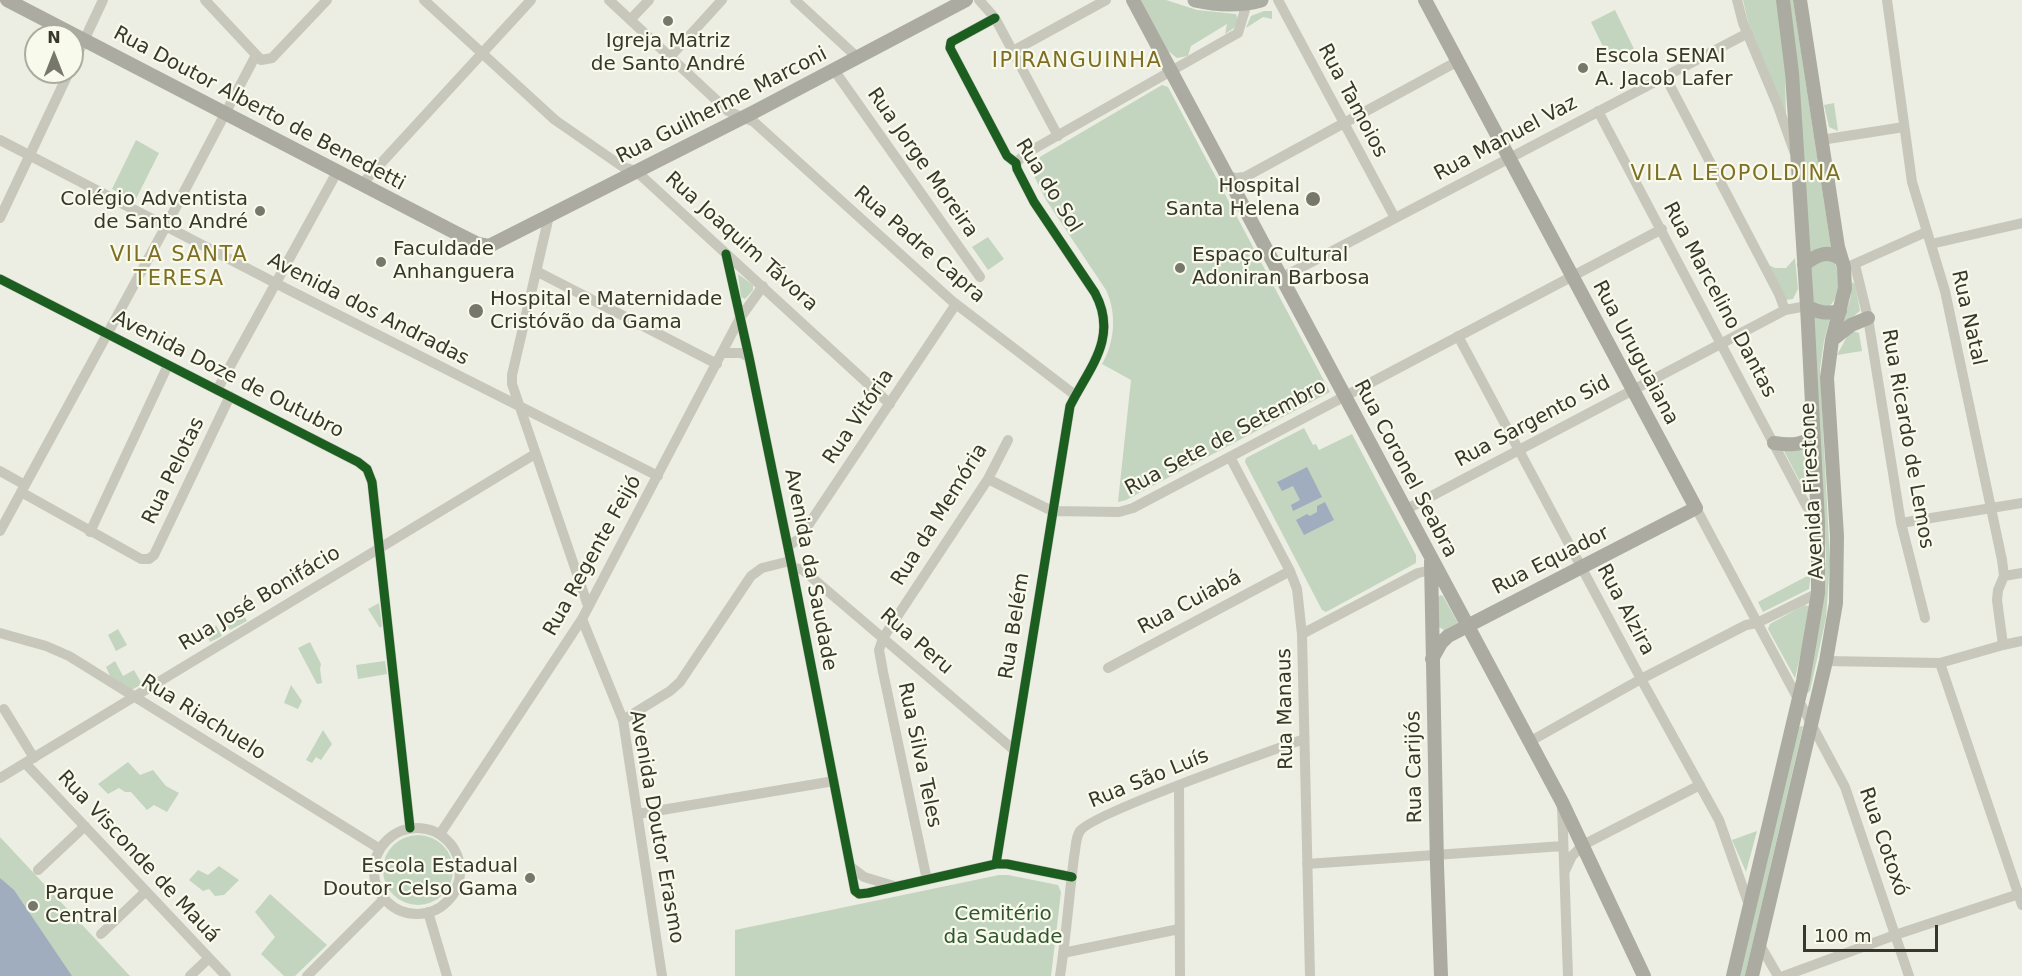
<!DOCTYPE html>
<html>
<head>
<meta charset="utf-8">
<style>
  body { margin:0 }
  #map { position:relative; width:2022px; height:976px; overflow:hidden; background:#eceee3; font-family:"DejaVu Sans",sans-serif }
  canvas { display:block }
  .north { position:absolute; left:24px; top:24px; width:60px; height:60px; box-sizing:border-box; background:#f8faec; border:2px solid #abac9e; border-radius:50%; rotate:0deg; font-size:16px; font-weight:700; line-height:24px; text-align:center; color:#38372a }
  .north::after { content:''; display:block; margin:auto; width:21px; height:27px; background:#77776b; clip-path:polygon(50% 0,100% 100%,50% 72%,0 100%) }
  .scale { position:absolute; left:1803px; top:925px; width:135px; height:27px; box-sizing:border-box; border:3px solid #38372a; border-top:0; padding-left:8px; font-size:18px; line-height:21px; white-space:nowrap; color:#38372a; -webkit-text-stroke:4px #f8faec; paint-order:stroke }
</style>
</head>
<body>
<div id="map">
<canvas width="2022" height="976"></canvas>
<div class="north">N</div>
<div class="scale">100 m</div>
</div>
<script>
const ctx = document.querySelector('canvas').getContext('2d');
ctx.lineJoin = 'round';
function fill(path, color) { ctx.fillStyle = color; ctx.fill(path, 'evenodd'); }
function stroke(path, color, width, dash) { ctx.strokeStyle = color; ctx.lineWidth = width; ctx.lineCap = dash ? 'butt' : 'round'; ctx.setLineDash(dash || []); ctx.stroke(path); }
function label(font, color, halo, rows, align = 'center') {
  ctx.font = font + ' "DejaVu Sans",sans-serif'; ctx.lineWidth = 4.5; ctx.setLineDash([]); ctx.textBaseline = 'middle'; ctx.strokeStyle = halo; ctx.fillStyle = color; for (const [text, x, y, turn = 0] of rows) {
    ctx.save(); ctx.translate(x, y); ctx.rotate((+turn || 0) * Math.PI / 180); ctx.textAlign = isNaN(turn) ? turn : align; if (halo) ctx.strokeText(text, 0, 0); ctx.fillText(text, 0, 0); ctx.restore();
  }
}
fill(new Path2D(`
  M1141,0H1166L1197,10L1236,14L1238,20L1234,28L1225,34L1227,24L1191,46L1188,56L1177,58L1168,51Z
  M1743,0H1777L1785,68L1786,115L1748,22Z
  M1789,0H1793L1831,247L1830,249L1809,253Z
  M1615,10L1634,49L1610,61L1591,22Z
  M1264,11H1272V19L1263,17L1246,28L1251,16Z
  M1162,85L1168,87L1330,392L1126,500L1118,502L1131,380L1102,364C1115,342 1117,313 1106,290L1046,200L1030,168L1033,161Z
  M1834,103L1838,131L1829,127L1824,105Z
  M136,140L159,153L135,201L112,189Z
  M988,237L1004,259L988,270L972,247Z
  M1795,258L1798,289L1793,299L1786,300L1769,265L1775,268H1786Z
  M1823,258L1835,263C1841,277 1841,298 1828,307L1815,304L1812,300L1811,268Z
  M738,274L753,285V290L745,299L741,297Z
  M1852,282L1855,284L1860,311L1844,324L1842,323L1850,300Z
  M1813,316L1830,318L1824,341L1820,369L1830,562L1826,618L1810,691L1806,694L1805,692L1819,627L1826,557L1815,378Z
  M1853,331L1859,333L1862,351L1837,355L1849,333Z
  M1304,428L1313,445L1316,444L1319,450L1352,434L1416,555V563L1326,612L1322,610L1245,462L1246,458Z
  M1807,446L1808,449L1807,495L1784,451Z
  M1811,574L1809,589L1763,612L1758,602Z
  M1440,595L1443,596L1458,623L1444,630L1439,627L1438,598Z
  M379,603L382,626L380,628L368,609Z
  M1804,605L1809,606L1805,636L1795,678L1768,629L1770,624Z
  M240,608L247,621L230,630L222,619Z
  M216,625L222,636L210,642L206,633L214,629Z
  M118,629L127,645L116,651L108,635Z
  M310,642L321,664L320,669L322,683L317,684L298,648Z
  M115,661L123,676L134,670L142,684L130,691L112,680L106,667Z
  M385,661L387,674L358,679L356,665Z
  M291,685L302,701L298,709L284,703Z
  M1802,726L1803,727L1745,976H1739L1798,727Z
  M323,730L332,744L321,760L316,757L312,763L306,760Z
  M128,762L140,775L153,770L166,786L179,793L167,812L154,805L147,810L131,792H125L119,788L108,794L98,784Z
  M1757,831L1746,872L1732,840Z
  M383 870a35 35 0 1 1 70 0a35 35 0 1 1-70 0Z
  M0,837L130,976H0Z
  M219,866L239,880L224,895L215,896L209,889L203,891L189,880L198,870L208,875Z
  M999,875H1008L1058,885L1061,892L1051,976H735V930Z
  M270,894L327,945L295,976H284L261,954L275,937L255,912Z`), '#c3d5be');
fill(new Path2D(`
  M1307,467L1322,497L1293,511L1291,505L1300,500L1293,486L1282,491L1277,482Z
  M1325,502L1334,520L1304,535L1296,520L1307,514L1310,516L1317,512V506Z
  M0,878L14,890L72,976H0Z`), '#a0adbe');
stroke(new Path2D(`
  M205,0L261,60L272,58L327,0
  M424,0L555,120L623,167L636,171L890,404
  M609,0L728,111L754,122L952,301L1075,395
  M795,0L858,58
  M979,0L995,18L1058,136
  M1278,0L1395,218
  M1737,0L1743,23L1778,106L1794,151
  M1887,0L1912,182L1945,291L2002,560L2004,576L1998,590L1997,600L2003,645
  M995,18L951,42L950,48L1007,156L1016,163L1017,169L1034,202L1095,293C1119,338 1089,368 1070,406L996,864
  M630,20L649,0
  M1013,51L1106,0
  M670,57L722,0
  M72,66L103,0
  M834,70L980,277
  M1665,76L1779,294L1785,310
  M1598,111L1807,507
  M0,140L285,288L658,476
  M1821,140L1904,127
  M1016,163L1025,154L1238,33L1247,3
  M1226,175L1235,178L1245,177L1458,61
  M361,185L531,0
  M549,216L512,375V384L588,606
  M0,218L69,72
  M1931,244L2022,223
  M726,254L749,357L792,567L855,891L859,894L868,893L996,864H1007L1072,877
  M1855,265L1868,318L1901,523L1925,618
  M1850,266L1926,232
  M538,272L717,364
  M1281,278L1748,33
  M0,279L358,462L367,469L372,482L410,828
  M1458,336L1641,679L1719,820L1749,905
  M723,353H741L749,357
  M217,390L337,172
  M1230,457L1290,571L1297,589L1302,634L1310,976
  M0,471L25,485
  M988,479L1052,511L1119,512L1133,508L1662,229
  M21,492L141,559H149L154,555L230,396
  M1696,508L1845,787L1909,976
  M1405,510L1785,310L1807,306
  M1901,523L2022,503
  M0,531L166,226L256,55
  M90,532L168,365
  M788,546L799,539L956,304
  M792,567L803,570L1014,750
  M2004,576L2022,573
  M582,619L623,720L662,976
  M0,633L46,646L69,656L380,849
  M1302,634L1418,573L1431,570
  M1826,661L1940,663L2003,645L2022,641
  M1940,663L2022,905
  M1108,668L1290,571
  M4,709L34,758
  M623,720L670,691L680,682L751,576L762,568L790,561
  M1529,742L1641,679L1746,625L1757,623L1818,593
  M25,763L226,976
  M0,778L535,454
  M1179,786L1180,976
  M1562,805L1568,976
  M638,814L834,781
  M374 871a43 43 0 1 1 86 0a43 43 0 1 1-86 0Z
  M440,834L582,619L740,318L763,286
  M1307,864L1563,846
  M851,867L864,877L894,886
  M38,870L85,826
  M1565,871L1572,856L1583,845L1700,785
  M927,880L883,672L879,650L883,638L988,479L1008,440
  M428,912L447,976
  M101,934L146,891
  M1760,945L1778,976
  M1063,953L1179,929
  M190,976L209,958
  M307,976L384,899
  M1060,976C1066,937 1069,897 1074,857C1076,849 1075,838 1080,831C1091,814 1273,750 1304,739
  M1784,976L1895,935L2022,893`), '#c7c7bc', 10);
stroke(new Path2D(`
  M7,0L456,233L478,244L489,246L754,112L966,0
  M1133,0L1562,802L1644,976
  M1425,0L1696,508L1448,636L1441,643L1432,659
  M1804,265C1816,255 1828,249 1841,259
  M1807,306C1818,313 1827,314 1840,311
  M1832,340L1851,325L1868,318
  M1774,443C1789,445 1800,446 1813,437
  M1431,561L1437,865L1441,976
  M1733,976L1803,681L1818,593V522L1807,306L1792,73L1783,0
  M1752,976L1826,661L1836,603L1837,536L1827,378L1832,340L1845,288L1844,267L1838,247L1800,0`), '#ababa1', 14);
stroke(new Path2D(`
  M1195,0C1217,5 1239,6 1261,0`), '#abada2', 15);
stroke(new Path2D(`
  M995,18L951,42L950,48L1007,156L1016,163L1017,169L1034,202L1095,293C1119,338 1089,368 1070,406L996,864
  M726,254L749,357L792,567L855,891L859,894L868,893L996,864H1007L1072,877
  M0,279L358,462L367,469L372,482L410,828`), '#1b5e20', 9);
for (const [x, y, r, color] of [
  [668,21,6,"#77776b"],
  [1583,68,6,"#77776b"],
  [1313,199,8,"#77776b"],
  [260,211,6,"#77776b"],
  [381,262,6,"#77776b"],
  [1180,268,6,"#77776b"],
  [476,311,8,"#77776b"],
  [530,878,6,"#77776b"],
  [33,906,6,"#77776b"]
]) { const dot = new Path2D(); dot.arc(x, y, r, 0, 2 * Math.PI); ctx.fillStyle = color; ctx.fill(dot); stroke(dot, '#f8faec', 2); }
label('20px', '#38372a', '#f8faec', [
  ["Igreja Matriz",668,42,"center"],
  ["de Santo André",668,65,"center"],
  ["Escola SENAI",1595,57],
  ["A. Jacob Lafer",1595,80],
  ["Hospital",1300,187,"right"],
  ["Santa Helena",1300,210,"right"],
  ["Colégio Adventista",248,200,"right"],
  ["de Santo André",248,223,"right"],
  ["Faculdade",393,250],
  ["Anhanguera",393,273],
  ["Espaço Cultural",1192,256],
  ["Adoniran Barbosa",1192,279],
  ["Hospital e Maternidade",490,300],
  ["Cristóvão da Gama",490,323],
  ["Escola Estadual",518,867,"right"],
  ["Doutor Celso Gama",518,890,"right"],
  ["Parque",45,894],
  ["Central",45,917]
], 'left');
label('20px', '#38372a', '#f8faec', [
  ["Rua Tamoios",1352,101,62],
  ["Rua Guilherme Marconi",722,106,-27],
  ["Rua Doutor Alberto de Benedetti",259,109,28],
  ["Rua Manuel Vaz",1506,139,-28],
  ["Rua Jorge Moreira",922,163,55],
  ["Rua do Sol",1048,186,58],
  ["Rua Joaquim Távora",741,242,42],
  ["Rua Padre Capra",919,245,41],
  ["Rua Marcelino Dantas",1719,300,62],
  ["Avenida dos Andradas",368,310,27],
  ["Rua Natal",1968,318,77],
  ["Rua Uruguaiana",1635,353,62],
  ["Avenida Doze de Outubro",228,375,27],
  ["Rua Vitória",859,417,-56],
  ["Rua Sargento Sid",1533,422,-28],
  ["Rua Sete de Setembro",1226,438,-28],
  ["Rua Ricardo de Lemos",1907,439,80],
  ["Rua Coronel Seabra",1405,469,62],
  ["Rua Pelotas",174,471,-64],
  ["Avenida Firestone",1813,491,-93],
  ["Rua da Memória",940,515,-58],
  ["Rua Regente Feijó",593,556,-61],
  ["Rua Equador",1551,561,-27],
  ["Avenida da Saudade",810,570,79],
  ["Rua José Bonifácio",260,599,-31],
  ["Rua Cuiabá",1190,603,-28],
  ["Rua Alzira",1625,610,62],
  ["Rua Belém",1015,626,-81],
  ["Rua Peru",916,642,41],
  ["Rua Manaus",1286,709,-91],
  ["Rua Riachuelo",203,718,32],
  ["Rua Silva Teles",919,755,78],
  ["Rua Carijós",1415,767,-91],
  ["Rua São Luís",1149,779,-22],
  ["Avenida Doutor Erasmo",656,827,80],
  ["Rua Cotoxó",1883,842,71],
  ["Rua Visconde de Mauá",138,857,47]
]);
label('20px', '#31562f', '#f8faec', [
  ["Cemitério",1003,915],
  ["da Saudade",1003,938]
]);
ctx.letterSpacing = '1.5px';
label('21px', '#7e6f25', '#f8faec', [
  ["IPIRANGUINHA",1077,62],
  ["VILA LEOPOLDINA",1736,175],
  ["VILA SANTA",179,256],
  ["TERESA",179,280]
]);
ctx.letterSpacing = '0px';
</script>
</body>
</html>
